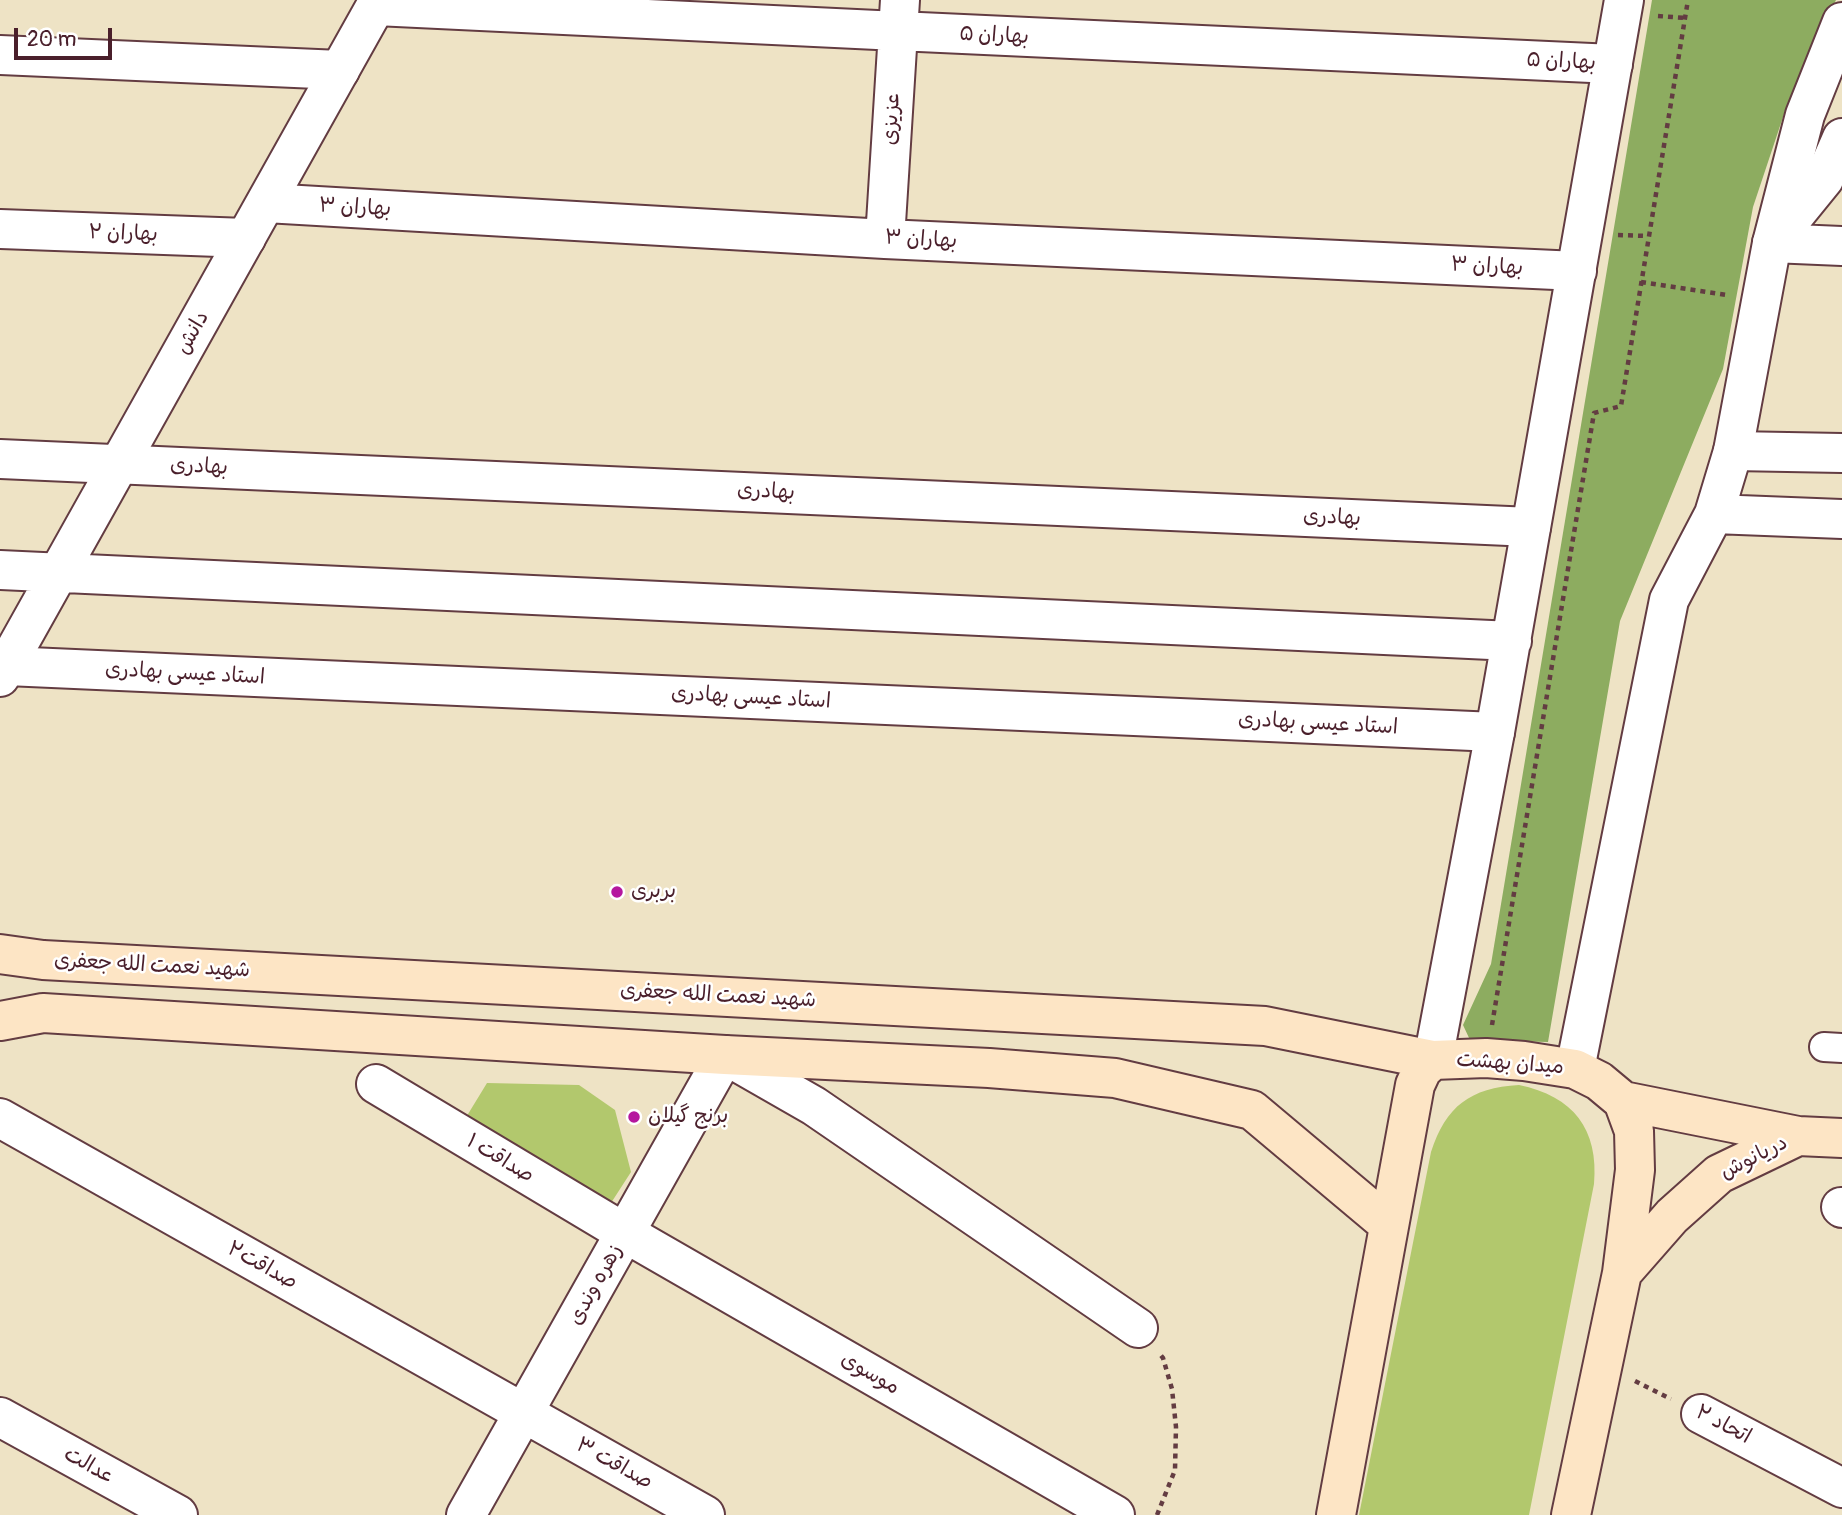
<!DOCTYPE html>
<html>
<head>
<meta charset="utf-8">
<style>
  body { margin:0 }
  #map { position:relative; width:1842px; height:1515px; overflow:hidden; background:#eee3c5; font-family:Pangolin,sans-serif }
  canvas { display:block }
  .scale { position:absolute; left:14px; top:28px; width:98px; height:32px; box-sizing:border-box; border:4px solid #4a1f2b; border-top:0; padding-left:9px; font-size:21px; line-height:24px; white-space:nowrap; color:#4a1f2b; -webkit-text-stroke:5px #fff; paint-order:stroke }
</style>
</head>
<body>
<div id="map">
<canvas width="1842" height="1515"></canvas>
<div class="scale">20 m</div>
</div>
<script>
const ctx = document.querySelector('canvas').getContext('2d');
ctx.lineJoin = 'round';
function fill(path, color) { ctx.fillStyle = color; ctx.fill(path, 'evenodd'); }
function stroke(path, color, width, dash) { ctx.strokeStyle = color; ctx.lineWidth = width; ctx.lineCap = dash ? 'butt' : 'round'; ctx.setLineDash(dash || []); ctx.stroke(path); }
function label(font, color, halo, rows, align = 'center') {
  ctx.font = font + ' Pangolin,"Playpen Sans Arabic",sans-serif'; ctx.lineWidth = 5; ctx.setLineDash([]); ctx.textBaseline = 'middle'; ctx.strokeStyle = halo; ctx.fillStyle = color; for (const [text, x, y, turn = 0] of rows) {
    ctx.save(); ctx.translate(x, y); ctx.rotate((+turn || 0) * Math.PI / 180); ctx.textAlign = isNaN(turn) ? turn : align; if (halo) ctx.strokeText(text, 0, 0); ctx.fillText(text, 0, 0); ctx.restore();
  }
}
fill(new Path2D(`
  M487,1083L579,1085L615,1110L631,1172L611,1203L465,1119Z
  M1519,1085C1573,1096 1599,1129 1594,1184L1529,1515H1359L1431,1152C1446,1106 1470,1088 1519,1085Z`), '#b2c86d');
fill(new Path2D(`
  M1652,0H1836L1785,111L1753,207L1723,369L1620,621L1548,1042L1470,1040L1463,1025L1491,964Z`), '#8dac60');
const pedestrian = new Path2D(`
  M1824,1047L1842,1048`);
const minor = new Path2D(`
  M376,6L898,31L1613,64
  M0,55L340,70
  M266,203L885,239L1577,271
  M0,229L246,238
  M885,239L900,0
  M1772,243L1824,179L1842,138
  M1772,243L1842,246
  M1733,451L1842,453
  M0,459L1531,527
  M7,666L1495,732
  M376,1084L625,1233L1115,1515
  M0,1118L705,1515
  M1841,1207L1842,1208
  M1701,1414L1842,1488
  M466,1515L725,1055L814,1106L1138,1328`);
const tertiary = new Path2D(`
  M1714,514L1842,519
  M0,570L1512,641
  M0,677L379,0
  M1433,1060L1495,732L1624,0
  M1575,1069L1669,600L1714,514L1733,451L1772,243L1805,115L1842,22
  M0,1417L178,1515`);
const secondary = new Path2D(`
  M0,954L43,960L1265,1026L1433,1060L1486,1058L1524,1061L1575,1069L1599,1081L1623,1101L1634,1131L1635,1170L1622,1273L1571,1515
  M0,1021L43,1013L725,1055L989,1068L1115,1078L1252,1110L1389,1225
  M1623,1101L1798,1136
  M1622,1273L1672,1216L1719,1174L1798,1136L1842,1138
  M1336,1515L1415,1085L1422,1070L1433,1060`);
stroke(pedestrian, '#633c42', 32);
stroke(minor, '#633c42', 42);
stroke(tertiary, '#633c42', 42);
stroke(secondary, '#633c42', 42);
stroke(new Path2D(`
  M1658,16L1685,18
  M1618,235L1648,236
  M1641,282L1727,295
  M1492,1025L1594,413L1621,406L1688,0
  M1635,1381L1671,1399
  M1157,1515L1175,1470L1176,1427L1172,1389L1163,1358L1159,1353`), '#633c42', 4.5, [5, 5]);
stroke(pedestrian, '#fff', 28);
stroke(minor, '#fff', 38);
stroke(tertiary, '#fff', 38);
stroke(secondary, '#fde5c5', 38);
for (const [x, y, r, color] of [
  [617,892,7,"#b5179e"],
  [634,1117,7,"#b5179e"]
]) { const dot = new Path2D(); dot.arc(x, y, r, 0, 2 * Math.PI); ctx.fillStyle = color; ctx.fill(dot); stroke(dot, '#fff', 2.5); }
label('21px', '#4a1f2b', '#fff', [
  ["بهاران ۵",994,36,3],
  ["بهاران ۵",1561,62,3],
  ["عزیزی",892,119,-86],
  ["بهاران ۳",355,208,3],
  ["بهاران ۲",123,234,2],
  ["بهاران ۳",921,240,3],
  ["بهاران ۳",1487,267,3],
  ["دانش",193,333,-61],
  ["بهادری",199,467,3],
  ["بهادری",766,492,3],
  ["بهادری",1332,518,3],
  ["استاد عیسی بهادری",185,674,3],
  ["استاد عیسی بهادری",751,698,3],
  ["استاد عیسی بهادری",1318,724,3],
  ["شهید نعمت الله جعفری",152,966,3],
  ["شهید نعمت الله جعفری",718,996,3],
  ["میدان بهشت",1510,1064,4],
  ["دریانوش",1754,1158,-27],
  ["صداقت ۱",500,1159,31],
  ["صداقت۲",262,1266,29],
  ["زهره وندی",596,1285,-61],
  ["موسوی",870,1374,30],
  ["اتحاد ۲",1723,1425,28],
  ["صداقت ۳",614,1464,29],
  ["عدالت",89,1466,29]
]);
label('21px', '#4a1f2b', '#fff', [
  ["بربری",631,892],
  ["برنج گیلان",648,1117]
], 'left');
</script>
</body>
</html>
